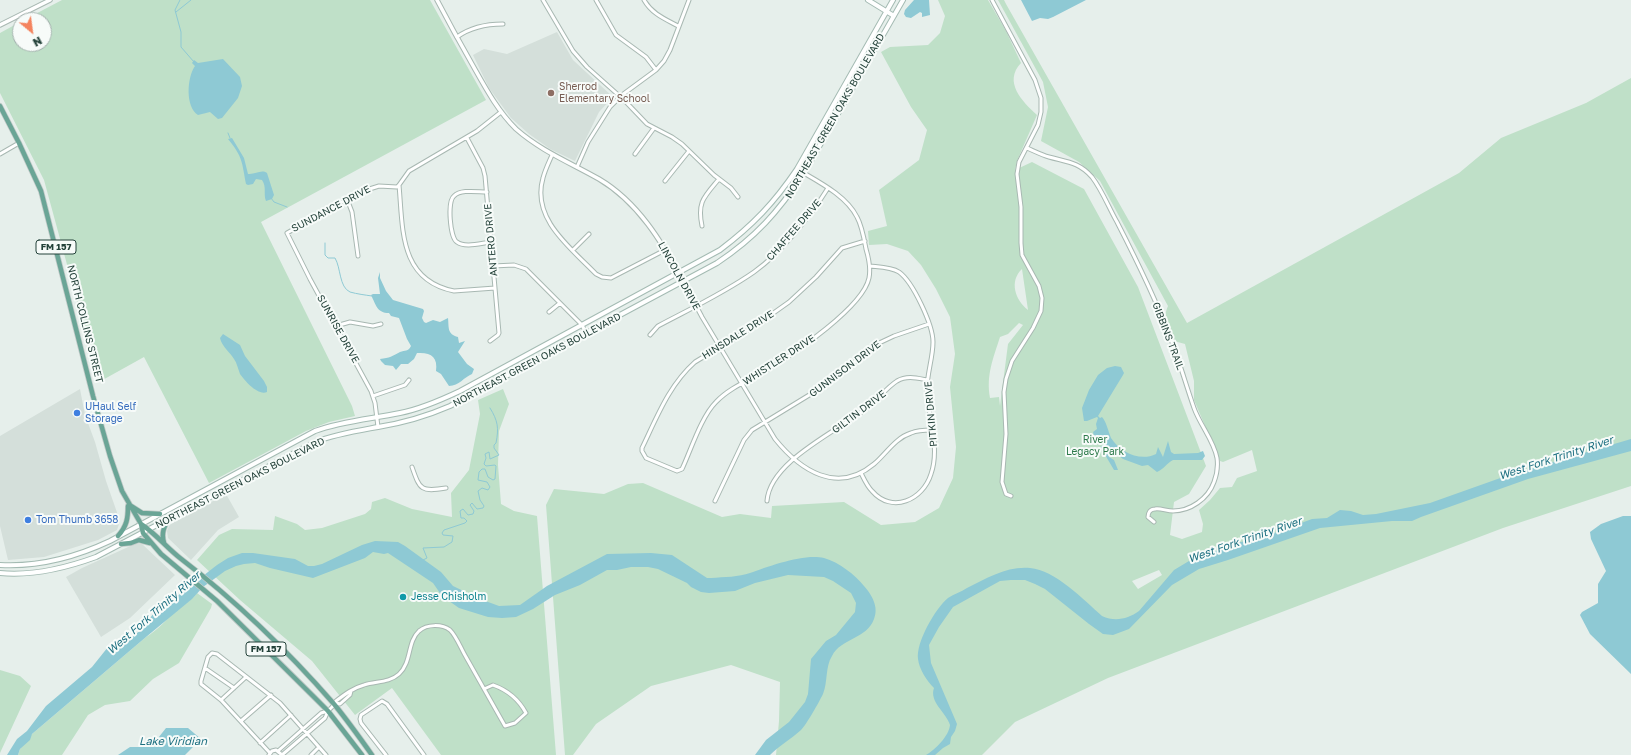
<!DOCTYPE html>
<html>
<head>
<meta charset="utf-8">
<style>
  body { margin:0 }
  #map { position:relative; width:1631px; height:755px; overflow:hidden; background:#e6efeb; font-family:"Golos Text",sans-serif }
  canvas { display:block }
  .north { position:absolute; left:12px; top:12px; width:40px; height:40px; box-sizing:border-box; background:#f7fbf9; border:1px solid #a3b1ad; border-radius:50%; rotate:151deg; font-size:11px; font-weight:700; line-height:16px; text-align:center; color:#24423a }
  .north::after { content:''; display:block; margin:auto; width:14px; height:18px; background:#f4845f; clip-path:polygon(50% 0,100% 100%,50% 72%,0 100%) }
</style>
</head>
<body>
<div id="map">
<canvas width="1631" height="755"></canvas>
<div class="north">N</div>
</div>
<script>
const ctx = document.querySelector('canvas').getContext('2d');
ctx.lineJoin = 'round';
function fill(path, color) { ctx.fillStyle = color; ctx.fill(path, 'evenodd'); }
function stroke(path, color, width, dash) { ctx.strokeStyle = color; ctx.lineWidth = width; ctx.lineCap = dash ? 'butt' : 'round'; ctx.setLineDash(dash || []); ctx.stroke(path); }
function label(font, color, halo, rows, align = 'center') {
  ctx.font = font + ' "Golos Text",sans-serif'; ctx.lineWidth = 4; ctx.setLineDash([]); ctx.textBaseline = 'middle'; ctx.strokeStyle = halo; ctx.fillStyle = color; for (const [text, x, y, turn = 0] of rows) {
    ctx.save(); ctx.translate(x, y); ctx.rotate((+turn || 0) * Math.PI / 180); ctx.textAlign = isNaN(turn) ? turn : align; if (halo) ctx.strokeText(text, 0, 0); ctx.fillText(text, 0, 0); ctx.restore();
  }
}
fill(new Path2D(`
  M557,32L573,60L613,97L599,112L575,161L550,149L529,134L511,118L489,88L473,55L484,49L507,54Z
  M80,389L85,415L95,442L106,481L120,521L117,530L98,540L44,557L8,560L0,526V436Z
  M226,494L239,517L218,530L191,560L168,538L167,531L169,526L171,524Z
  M137,543L142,544L175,575L130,618L101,637L66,577L82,568Z`), '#d4dfda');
fill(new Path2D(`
  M62,0H430L486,100L261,222L352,406L355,416L329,422L306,431L209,483L144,357L99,382L44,180L0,93V33L20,22V44H44V20H24Z
  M938,0H988L1006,31L1021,63C1003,82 1022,101 1037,115L1017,161L1015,170L1032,162L1084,189L1138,287L1206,466L1189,494L1174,502L1170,535L1182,539L1202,532L1203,524L1199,510L1210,500L1220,488L1232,487L1237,478L1257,471L1252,450L1223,462L1220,461L1194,400V381L1185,344L1174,341C1168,329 1162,319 1168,306L1100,181L1079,162L1041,141L1048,107L1043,82L998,0H1004L1006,4L1187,323L1459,173L1501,138L1586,103L1631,78V486L1503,528L1108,678L1015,722L982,755H776L779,721L780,682L731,665L651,686L596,724L573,755H565L546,505L554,489L604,494L628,484L643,483L722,517L740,514L771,518L772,506L844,502L881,525L915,522L939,508L953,478L956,447L950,387L955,354L950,317L936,289L921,265L908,251L887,244L869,245L868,231L887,226L879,190L919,160L927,130L911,107L881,52L890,47L928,45L940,33L945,16ZM1022,269L1028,310C1015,300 1009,281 1022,269ZM1019,323L1023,325L1008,344L1000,406L999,397L990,398C986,375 993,359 1000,337L1008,334ZM1159,570L1162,575L1138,589L1132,581Z
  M503,389L509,404L499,431L498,465L501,504L514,511L537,516L556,755H441L392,688L355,715L312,661L240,600L197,560L219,535L232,529L273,530L275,516L297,524L305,530L322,528L365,514L371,509L372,502L385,498L412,509L452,517L451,493L469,470L480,414L478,400Z
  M197,593L212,604L211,608L179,663L153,679L130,701L105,705L88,715L62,755H18L20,749L32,734L146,637C158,630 167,619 177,609C184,604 192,600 197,593Z
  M0,670L20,676L31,686L0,753Z`), '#bfe0c8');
fill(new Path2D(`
  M914,0H929L930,15L922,17V13L920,12L911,18L906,17L904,14L905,10Z
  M1021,0H1086L1053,17L1048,19L1040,18L1032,21Z
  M223,59L240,77L242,86L238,98L222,118L218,119L210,112L198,115C185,107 187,77 195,66L192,63L194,60L198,63Z
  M232,138L244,158L248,174C255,175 261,169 267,173L274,195L272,199L266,201C263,194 267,187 262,180L256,179L253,184L248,185L246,184C242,163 243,157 228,139Z
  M380,272V278L386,291L393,300L423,309L424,311L422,318L424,322L426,323L433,320L440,322L448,318C449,328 447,334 458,337L459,343L465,341L458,352L467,364L474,369L472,374C464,377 459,386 449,386L441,374L436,371C438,357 431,352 417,353L414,359L408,364H401L396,370L393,366L385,365L381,361L380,359C390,358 392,356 400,352C405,350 408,352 411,346L407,339L399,318L391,316L389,313C377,313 376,305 371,295L373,294H380L378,278Z
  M223,334L240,345L245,356L264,381L267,387V392C258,396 245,381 240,374C238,369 237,363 234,359C230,352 222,347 220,338Z
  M1115,366L1121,367L1124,373L1123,375L1098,416L1100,418L1102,417C1107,423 1108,431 1111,438C1120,452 1140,462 1156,454L1158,447L1163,457L1168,441L1171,452L1174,454L1198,453L1203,451L1205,456L1202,460H1173C1167,463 1164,469 1157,472L1148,465L1142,466L1123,459L1117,454L1111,453V451L1107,453L1109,457L1114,460L1118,470H1114L1104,453L1109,450L1108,446L1103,449L1100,447L1105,444L1102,436L1095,440L1093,432L1097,429L1096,424L1098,418L1097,417L1087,421H1084L1082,408L1089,390L1098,375L1107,368Z
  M1631,439V451L1528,479L1421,517L1412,521H1392L1320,528L1228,560L1199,569L1172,585L1129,629L1113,635L1103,634L1089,624L1045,589L1035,584L1025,580H1011L1000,581L953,607L939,627L929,645L931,663L957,724L955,731L951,737L950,744L943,748L935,755H926C935,750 949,736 950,725C946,712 929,702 934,688C927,681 919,669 918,659C916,642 935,609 948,598C954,594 961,592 967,588C987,578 1007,566 1030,568C1055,570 1084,600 1102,616C1115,622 1128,619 1139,611L1174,570L1189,561L1237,543L1269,535L1312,519L1327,518L1340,510L1351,511L1363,515L1376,514L1430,503L1506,476Z
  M1623,516H1631V674L1590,634L1580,615L1582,612L1598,603V584L1606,571L1591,539L1590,532L1601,524Z
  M375,541L398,542L405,546L441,572L453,586L480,599L499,606L520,605L547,586L607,554L651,553L672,555L707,578H711C724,577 739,577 750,573C769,566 805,553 824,558C839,562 855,575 864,586C872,595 879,607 874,619C867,639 841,638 832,656C825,667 828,682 823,694C819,702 807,724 801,730C791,739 779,746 770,755H755L766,740L789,722L805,702L808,694L811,659L826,641L836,635L855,612L856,603L851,593L833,581L824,577L788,575L755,583L735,591L709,593L701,592L691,587L687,583L658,569L648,567H631L617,570H607L580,585L555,595L533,609L516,617L502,618L488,617L459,608L442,596L433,583L388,553L384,554L373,552L365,558L313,578L270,568L255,563L244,564L236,566L225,571L203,587L192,599L146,637L32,734L30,740L20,749L18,755H7L17,739L27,731L46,706L92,667L108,647L131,637L140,631L157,609L172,600L217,565L228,558L242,553H253L295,559L308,566H314L322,564L362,545Z
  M166,728H188L201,739L185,755H118L130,747H151Z`), '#8ec9d4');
stroke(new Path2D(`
  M180,0L175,10L181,32V47L194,62
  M176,12L191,0
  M228,133L230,138
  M271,198L274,202L287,207
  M325,243V255L328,258H335C341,268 339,287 350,292C357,294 365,295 372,296
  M423,560L427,558L423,548L444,547L452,542L453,536L443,535L442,533L444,530L465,523L467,521L464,518H461L460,511L463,509L468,515L473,514L474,511L470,505L472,503L477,509L483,508L484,506L480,500L478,491L482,488L488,490L490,487L487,482L478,480L479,472L482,469H485L488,477L493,480L495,479L496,466L495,465L486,466L484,464L486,458L485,454L489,452L490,459L499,455L494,448V445L496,443C499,428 498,421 490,408`), '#8ec9d4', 1);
const minor = new Path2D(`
  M543,0L573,51L587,67L624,100L647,124L672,137L682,144L714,175L731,188L738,197
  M596,0L616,35L646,57L656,70
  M644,0C652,14 665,19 678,26
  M992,0L1035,80L1041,98V112L1038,125L1019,162L1017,174L1021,207V243L1022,255L1039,286L1042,298L1041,311L1033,328L1012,361L1006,379L1004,392L1006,434L1002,482L1006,494L1011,496
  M457,37C471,27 486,24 503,24
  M467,138L483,168L485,176L499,333L498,335L490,341
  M1027,148C1034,151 1042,155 1049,157C1067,162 1079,162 1092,177C1102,190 1109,208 1117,222C1136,259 1155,297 1170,337C1179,360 1186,385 1194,408C1200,425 1214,441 1217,458C1218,465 1217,474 1214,482C1208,499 1190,511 1173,511C1167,511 1160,508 1155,509C1150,509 1148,513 1148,517L1154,522
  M0,154L19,143
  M635,154L654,128
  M552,155C549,162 545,170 543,178C531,219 571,248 596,274L602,277L611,278L665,250
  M577,167L588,142L610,107L622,95L656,70L664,61L670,50L689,0
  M797,169C817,181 846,195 857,217C862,226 864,238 866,249C869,259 871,268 869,278C863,307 795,353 770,368C752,379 730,387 716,402C701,417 691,450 682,469L677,471L646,458L642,451V448C657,417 669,385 695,362L758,324L789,302L816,277L842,248L865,241
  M665,181L689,151
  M487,192C477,192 461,189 454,196C447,201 450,238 457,242C465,248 481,243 491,242
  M347,199L352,212L358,256
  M702,226C697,202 704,197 719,179
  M573,250L589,234
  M493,266L514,265L526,269L582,325L586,333
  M683,281L702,317L775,439C800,470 837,495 874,464C886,454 895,438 911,433C918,430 925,430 932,430
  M495,288L454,291C399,280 403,229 399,185L409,171L477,131L501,112
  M549,312L560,303
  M336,326L350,322L373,326L381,324
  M650,335L658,326C690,309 724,293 754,272C782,252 810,217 828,188
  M373,396L405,385L409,380
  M378,427L375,403L371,391L310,279L287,233L360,192L379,186L397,187L399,185
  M412,467C420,490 421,492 446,488
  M861,473C864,479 867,486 872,491C892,514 923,500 931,474C940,449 929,419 927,393C926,376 933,359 933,342C933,325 913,282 899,272C891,267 879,267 870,266
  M715,501L744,440L752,430L824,386L877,344L894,336L929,324
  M767,501C770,461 838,431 867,408C878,400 886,388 897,381C907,375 917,378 927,380
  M205,668L234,688
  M221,700L246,677
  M336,703L340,704L350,695L351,691
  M241,721L271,695
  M260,743L291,715
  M278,751L321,713L328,711L336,703V701C345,694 353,688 364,685C376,681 389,683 399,674C412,662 407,642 419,631C427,624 442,624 450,630C457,637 461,649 466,657C479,680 492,703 505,726L515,723L526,713C519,700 507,690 493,685L484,689
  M270,753L221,700L201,684V681L208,657L212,653L217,654L280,703L326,755
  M269,755L272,751L276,750L282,755
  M282,755L325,718L328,711
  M311,755L319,747
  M386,755L361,723L360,719L361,715L382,701L387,704L424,755`);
const tertiary = new Path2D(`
  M437,0C448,21 460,43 472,64C485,87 497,110 516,129C541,151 571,163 599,179C638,202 662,242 683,281
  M0,25L50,0`);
const secondary = new Path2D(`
  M868,0L894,16
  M0,565C38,567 76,557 110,541L315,431C342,421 371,419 400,413C421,409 441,400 460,391L720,250C753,225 774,203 797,169L893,0
  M0,573C32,576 66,568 96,557L315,442C336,434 356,431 378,427C403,423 427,416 450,406L717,263C756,237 778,212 804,173L903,0`);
const primary = new Path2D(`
  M0,106L19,143L41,191L93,396L110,456L122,491L141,524L143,533L161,554L217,601L314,697L328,711L362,755
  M131,506L142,513L160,514
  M141,524C155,533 166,547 180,558C236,601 287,650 334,704C347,720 360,738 372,755
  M118,536C127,526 128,518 128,506
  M164,543C161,533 164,527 169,518
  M121,544L131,543L139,540L150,543`);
stroke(minor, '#a8b8b2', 5);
stroke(tertiary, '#a8b8b2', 5.5);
stroke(secondary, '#a4bbb3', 6);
stroke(primary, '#c2cac8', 6);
stroke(minor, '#fff', 3);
stroke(tertiary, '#fff', 3.5);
stroke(secondary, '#fff', 4);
stroke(primary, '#6aa596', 4.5);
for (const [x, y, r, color] of [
  [551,93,4,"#8d6e63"],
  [77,413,4,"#3f7fe0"],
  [28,520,4,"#3f7fe0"],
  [403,597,4,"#0f9aa8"]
]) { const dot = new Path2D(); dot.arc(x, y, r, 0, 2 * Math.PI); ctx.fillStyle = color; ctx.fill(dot); stroke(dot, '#f7fbf9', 1.5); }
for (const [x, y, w] of [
  [56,247,40],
  [266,649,40]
]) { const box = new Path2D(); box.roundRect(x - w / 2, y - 7, w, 14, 3); ctx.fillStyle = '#f7fbf9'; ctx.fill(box); stroke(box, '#24423a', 1); }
label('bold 9px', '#24423a', null, [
  ["FM 157",56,247],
  ["FM 157",266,649]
]);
label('10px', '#785e54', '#f7fbf9', [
  ["Sherrod",559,87],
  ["Elementary School",559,99]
], 'left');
label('10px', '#24423a', '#f7fbf9', [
  ["NORTHEAST GREEN OAKS BOULEVARD",835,116,-60],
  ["SUNDANCE DRIVE",331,209,-28],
  ["CHAFFEE DRIVE",794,230,-49],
  ["ANTERO DRIVE",491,240,-95],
  ["LINCOLN DRIVE",679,276,61],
  ["NORTH COLLINS STREET",85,324,76],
  ["SUNRISE DRIVE",338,329,61],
  ["HINSDALE DRIVE",738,335,-32],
  ["GIBBINS TRAIL",1168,336,69],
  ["NORTHEAST GREEN OAKS BOULEVARD",537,360,-28],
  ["WHISTLER DRIVE",779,360,-33],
  ["GUNNISON DRIVE",845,369,-37],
  ["GILTIN DRIVE",859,412,-37],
  ["PITKIN DRIVE",931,414,-95],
  ["NORTHEAST GREEN OAKS BOULEVARD",240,483,-27]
]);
label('10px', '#366cbe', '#f7fbf9', [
  ["UHaul Self",85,407],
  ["Storage",85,419],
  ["Tom Thumb 3658",36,520]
], 'left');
label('10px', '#2d7a4b', '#f7fbf9', [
  ["River",1095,440],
  ["Legacy Park",1095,452]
]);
label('10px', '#0d838f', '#f7fbf9', [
  ["Jesse Chisholm",411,597]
], 'left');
label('italic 11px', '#1c6f80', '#f7fbf9', [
  ["West Fork Trinity River",1556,458,-18],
  ["West Fork Trinity River",1245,540,-19],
  ["West Fork Trinity River",154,613,-41],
  ["Lake Viridian",173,742]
]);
</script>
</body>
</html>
